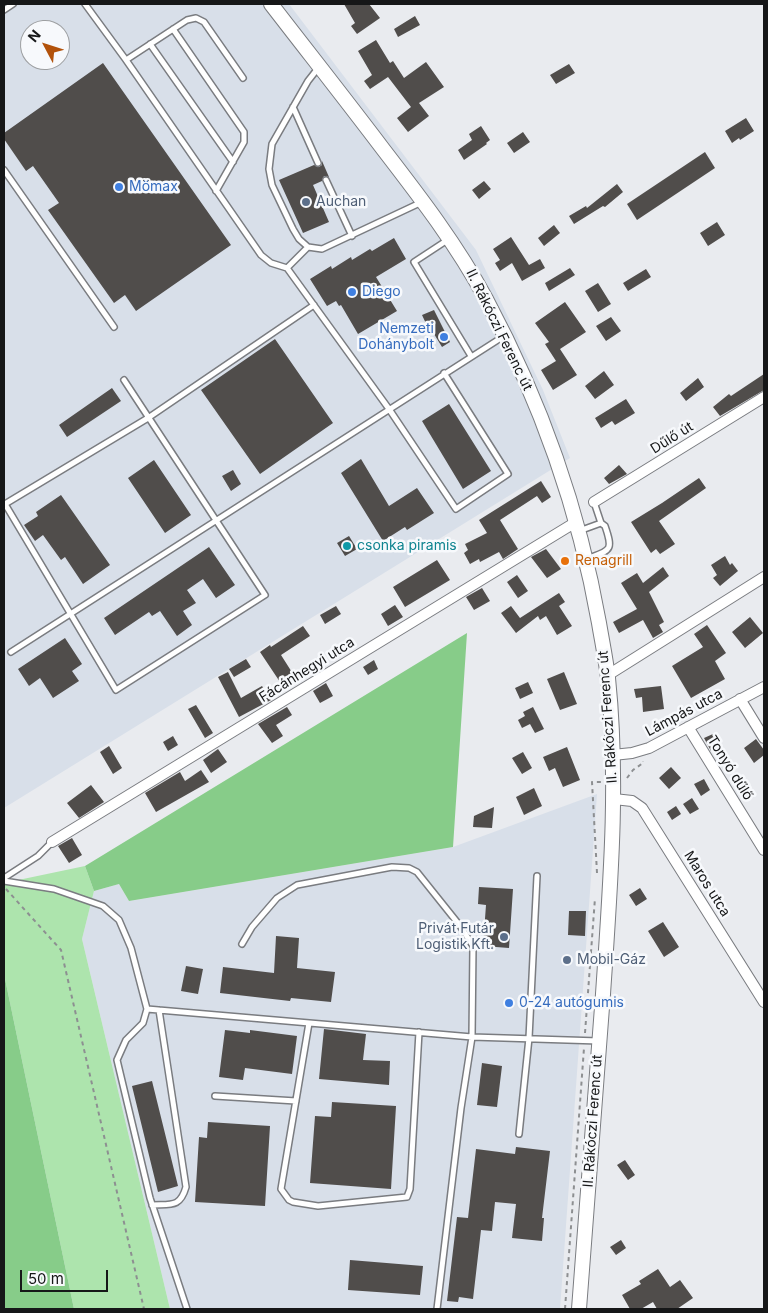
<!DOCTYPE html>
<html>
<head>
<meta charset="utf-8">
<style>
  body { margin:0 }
  #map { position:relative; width:768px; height:1313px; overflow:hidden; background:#e9ebef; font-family:Inter,sans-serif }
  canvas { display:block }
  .frame { position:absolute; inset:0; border:5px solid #161718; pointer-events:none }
  .north { position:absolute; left:20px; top:20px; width:50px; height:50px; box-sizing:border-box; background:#f7f9fc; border:1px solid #9d9fa1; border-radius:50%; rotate:310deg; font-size:14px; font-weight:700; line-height:20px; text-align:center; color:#161718 }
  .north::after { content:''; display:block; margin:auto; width:18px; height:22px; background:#b2520b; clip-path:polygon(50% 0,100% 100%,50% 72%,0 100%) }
  .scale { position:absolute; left:20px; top:1270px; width:88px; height:22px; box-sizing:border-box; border:2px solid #161718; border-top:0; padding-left:6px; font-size:15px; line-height:18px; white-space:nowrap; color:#161718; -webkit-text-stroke:4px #f7f9fc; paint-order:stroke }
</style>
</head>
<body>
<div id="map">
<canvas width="768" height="1313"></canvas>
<div class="frame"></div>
<div class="north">N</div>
<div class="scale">50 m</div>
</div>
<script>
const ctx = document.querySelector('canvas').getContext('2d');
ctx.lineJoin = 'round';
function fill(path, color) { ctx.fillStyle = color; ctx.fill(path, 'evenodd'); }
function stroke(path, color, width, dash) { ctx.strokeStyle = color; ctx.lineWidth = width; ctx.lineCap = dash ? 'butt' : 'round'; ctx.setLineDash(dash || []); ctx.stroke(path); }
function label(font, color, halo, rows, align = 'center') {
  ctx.font = font + ' Inter,sans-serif'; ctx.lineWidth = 5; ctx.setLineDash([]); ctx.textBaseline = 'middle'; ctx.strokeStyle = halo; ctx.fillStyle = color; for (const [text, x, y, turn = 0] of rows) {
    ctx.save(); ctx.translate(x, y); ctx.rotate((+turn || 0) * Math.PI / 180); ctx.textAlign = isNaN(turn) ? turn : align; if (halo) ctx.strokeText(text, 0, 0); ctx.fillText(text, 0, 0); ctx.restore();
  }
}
fill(new Path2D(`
  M4,4H289L476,250L543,390L570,458L4,808ZM30,30H60V60H30Z
  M597,794L560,1309H170L82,939L94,891L119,884L129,901L453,847Z`), '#d8dfe9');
fill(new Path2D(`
  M85,866L94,891L82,939L170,1309H74L4,974V883Z`), '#ade4ad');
fill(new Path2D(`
  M467,633L453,847L129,901L119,884L94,891L85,866Z
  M4,974L74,1309H4Z`), '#87cc89');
fill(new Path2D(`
  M344,4H369L380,18L357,34L351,26L355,23Z
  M415,16L420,25L398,37L394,29Z
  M376,40L390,63L393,61L404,78L426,62L444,87L419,103L429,116L408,132L397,118L411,107L388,77L370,89L364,81L372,75L358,51Z
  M103,63L231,245L136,311L125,295L114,303L48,210L59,203L33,166L26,171L4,139V133Z
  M569,64L575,73L556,84L550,75Z
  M746,118L754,131L740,140L739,138L732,143L725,131Z
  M481,126L490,140L486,143L487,144L464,160L458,150L472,140L469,134Z
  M523,132L530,142L514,153L507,143Z
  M705,152L715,168L637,220L627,204Z
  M322,161L329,177L324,176L322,181L313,185L329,222L303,233L279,180L314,165L319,167L322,165Z
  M484,181L491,189L479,199L472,190Z
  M617,184L623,192L605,207L603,206L574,224L569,216L586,206L587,208Z
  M717,222L725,235L708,246L700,233Z
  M554,225L560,233L544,246L538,238Z
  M511,237L529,265L540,259L545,268L522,281L512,263L500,271L495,263L500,260L493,249Z
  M394,238L406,259L376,277L397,311L358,334L341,305L339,306L336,301L327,306L310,279L331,266L332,269L351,257L352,260L370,249L372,251Z
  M570,268L575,275L549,291L545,283Z
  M646,269L651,277L628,291L623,283Z
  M598,283L611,304L598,312L585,291Z
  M565,302L586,332L560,349L577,375L553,390L541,370L556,361L545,344L549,342L535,323Z
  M434,310L450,342L442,347L431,329L429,330L422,315Z
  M611,317L621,331L606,341L596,326Z
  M275,339L333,423L260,474L201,390Z
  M604,371L614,385L595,399L585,386Z
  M764,374V390L720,416L713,407L729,394L731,396Z
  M698,378L704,387L686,401L680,393Z
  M112,388L121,401L67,437L59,425Z
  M626,399L635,413L615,425L612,421L601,428L595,418Z
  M449,404L491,471L463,489L422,421Z
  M361,459L389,506L417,488L434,513L407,530L405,527L383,541L341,473Z
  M154,460L191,515L165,533L128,478Z
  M619,465L627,474L609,484L604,478Z
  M233,470L241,484L231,491L222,476Z
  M699,478L706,488L659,521L675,544L660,554L656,549L651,553L631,522L662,503Z
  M541,481L551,497L542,503L537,496L500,520L518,549L503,559L499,552L480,562L479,559L470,564L464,553L468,550L465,544L487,533L479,520Z
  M61,495L110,565L83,584L65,557L61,560L43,535L35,541L24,525L38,516L36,512Z
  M349,536L357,549L345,556L337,543Z
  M209,547L235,585L216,598L203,579L187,590L196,603L183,611L192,625L177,636L160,611L152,616L149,612L115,635L104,618Z
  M546,549L561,569L547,578L531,557Z
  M725,556L730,565L732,563L738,571L720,586L713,578L717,575L711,565Z
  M437,560L450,580L405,607L393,587Z
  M663,567L669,576L649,592L664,622L659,625L663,632L653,638L643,620L619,633L613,622L637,609L621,583L637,573L643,583Z
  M517,575L528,591L518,598L507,582Z
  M482,588L490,601L474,610L466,597Z
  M559,593L565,602L559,606L572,626L557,635L546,616L540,620L538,616L516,633L501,613L511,606L520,618Z
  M395,605L403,617L388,626L381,614Z
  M336,606L341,614L325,624L320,615Z
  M750,617L763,633L745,648L732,632Z
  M707,625L726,653L715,661L725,679L691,698L672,666L703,647L694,634Z
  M303,626L310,636L281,655L295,677L282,685L260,652L270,645L271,647Z
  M65,638L82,664L72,671L79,681L53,698L40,678L29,686L18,669Z
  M246,659L251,667L234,677L229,669Z
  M374,660L378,669L368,675L363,667Z
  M228,672L241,698L262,686L271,700L239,717L218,677Z
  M564,672L577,704L560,710L547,679Z
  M528,682L533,693L520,699L515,688Z
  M326,683L333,696L320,703L313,691Z
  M661,686L664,709L643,712L642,697L636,698L634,689Z
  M196,705L213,733L205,738L188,709Z
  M287,707L292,715L276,725L283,736L272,743L258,724Z
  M533,707L544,729L535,733L530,724L522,728L518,720L525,716L523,712Z
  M713,734L718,748L711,751L704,738Z
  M173,736L178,745L168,751L163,742Z
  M756,739L764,750V755L754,763L744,748Z
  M109,746L122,768L113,774L100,752Z
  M567,747L580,780L563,787L555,768L549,771L543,757Z
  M218,749L227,762L211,773L203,760Z
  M523,752L532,768L522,774L512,758Z
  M671,767L681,778L669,789L659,778Z
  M201,770L209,782L156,812L145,793L180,772L185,781Z
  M704,779L710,790L701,796L694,784Z
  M91,785L104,802L79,818L67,803Z
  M534,788L542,806L524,815L516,797Z
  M692,798L699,809L690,814L683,804Z
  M676,806L681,814L672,820L667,812Z
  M494,807L492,828L473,827L474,816Z
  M72,838L82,855L69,863L58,846Z
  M479,887L513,889L509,948L483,946L486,905L478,904Z
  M640,888L647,899L636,906L629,895Z
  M569,911H586L585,936L568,935Z
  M663,922L679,947L664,957L648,931Z
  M276,936L299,938L297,968L335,972L331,1002L291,998L290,1001L220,993L223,967L274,973Z
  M186,966L203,969L198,994L181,991Z
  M324,1029L366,1034L363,1060L390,1061L389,1085L319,1079Z
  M225,1030L250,1033V1030L297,1036L292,1074L245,1068L243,1080L219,1077Z
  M482,1063L502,1066L497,1107L477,1105Z
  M152,1081L178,1186L158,1192L132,1086Z
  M332,1102L396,1106L391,1189L310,1183L315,1116L331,1117Z
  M208,1122L270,1126L265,1206L195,1202L199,1137L207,1138Z
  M516,1147L550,1151L542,1218H544L542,1241L512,1238L516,1204L495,1202L492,1231L481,1230L473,1299L459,1297L458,1302L447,1301L457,1217L468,1218L476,1149L515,1154Z
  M625,1160L635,1175L628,1180L617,1165Z
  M621,1240L626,1248L616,1255L610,1247Z
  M350,1260L423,1266L420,1295L348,1290Z
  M658,1269L670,1287L680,1280L693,1298L677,1309H657L653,1302L641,1309H630L622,1295L641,1284L639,1281Z`), '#504d4b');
const lane = new Path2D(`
  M85,4L126,60L261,255L271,263L287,268L389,409L456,509L508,474L444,373
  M4,10L13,4
  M173,29L244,132V142L216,191
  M150,44L233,162
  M126,60L187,20L196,18L204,22L243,78
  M319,67L308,81L272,144L269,169L272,185L293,229L299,239L308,247L322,249L422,202
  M293,107L318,163
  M4,170L114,327
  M326,180L352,236
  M449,239L414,262L471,356
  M287,268L308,247
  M124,380L265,595L116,690L5,504L148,418L314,305
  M594,502L601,523
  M579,531L601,523L605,526C614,552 610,550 586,559
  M11,652L504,336
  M4,878L38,856L52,842
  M4,881L54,889L103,906L119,920L131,948L147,1009L143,1023L126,1040L117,1060L150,1198L187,1309
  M242,944L252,927L277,898L297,885L392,867L409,868L417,872L461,927L473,946L472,1037L461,1108L437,1309
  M147,1009L472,1037L599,1041
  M309,1023L281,1189L289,1200L293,1202L318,1206L407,1197L410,1189L419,1032
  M215,1096L296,1101
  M519,1134L529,1038L537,876
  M152,1205C171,1204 180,1208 186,1187L159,1010`);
const street = new Path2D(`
  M594,502L764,397
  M608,675L764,577
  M740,699L764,738
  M688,727L764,850
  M613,755L632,753L649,748L764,687
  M614,799L632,801L642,808L764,1002
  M52,842L576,522`);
const secondary = new Path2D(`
  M271,4C308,52 346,100 383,149C420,197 457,245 486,299C540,400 579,510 599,623C602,641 606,660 608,678C619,784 610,889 603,994C595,1099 587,1204 579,1309`);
stroke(lane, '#7a7c80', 8);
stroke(street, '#7a7c80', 12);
stroke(secondary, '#7a7c80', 16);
stroke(new Path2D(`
  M627,778L633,770L643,763V761
  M597,873L592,782H601
  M6,889L61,950L144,1309
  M585,1033L595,898
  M565,1309L584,1048`), '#8d8f91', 2, [4, 4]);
stroke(lane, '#fff', 5);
stroke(street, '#fff', 10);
stroke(secondary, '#fff', 14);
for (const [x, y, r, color] of [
  [119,187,5,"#3f7fe0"],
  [306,202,5,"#5c6f8a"],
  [352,292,5,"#3f7fe0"],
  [444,337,5,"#3f7fe0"],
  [347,546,5,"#0f9aa8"],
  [565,561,5,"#e8710a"],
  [504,937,5,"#5c6f8a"],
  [567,960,5,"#5c6f8a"],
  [509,1003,5,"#3f7fe0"]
]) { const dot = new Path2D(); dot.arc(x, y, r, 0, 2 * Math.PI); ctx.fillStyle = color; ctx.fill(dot); stroke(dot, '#f7f9fc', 2); }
label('14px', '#366cbe', '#f7f9fc', [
  ["Mömax",129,187],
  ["Diego",362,292],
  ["Nemzeti",434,329,"right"],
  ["Dohánybolt",434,345,"right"],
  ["0-24 autógumis",519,1003]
], 'left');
label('14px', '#4e5e75', '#f7f9fc', [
  ["Auchan",316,202],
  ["Privát Futár",494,929,"right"],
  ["Logistik Kft.",494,945,"right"],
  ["Mobil-Gáz",577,960]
], 'left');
label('14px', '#161718', '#f7f9fc', [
  ["II. Rákóczi Ferenc út",499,330,64],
  ["Dűlő út",672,438,-32],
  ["Fácánhegyi utca",307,670,-32],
  ["Lámpás utca",684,713,-28],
  ["II. Rákóczi Ferenc út",608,717,-94],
  ["Tonyó dűlő",730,768,58],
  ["Maros utca",707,884,58],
  ["II. Rákóczi Ferenc út",593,1121,-86]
]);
label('14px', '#0d838f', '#f7f9fc', [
  ["csonka piramis",357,546]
], 'left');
label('14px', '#c56008', '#f7f9fc', [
  ["Renagrill",575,561]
], 'left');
</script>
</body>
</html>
